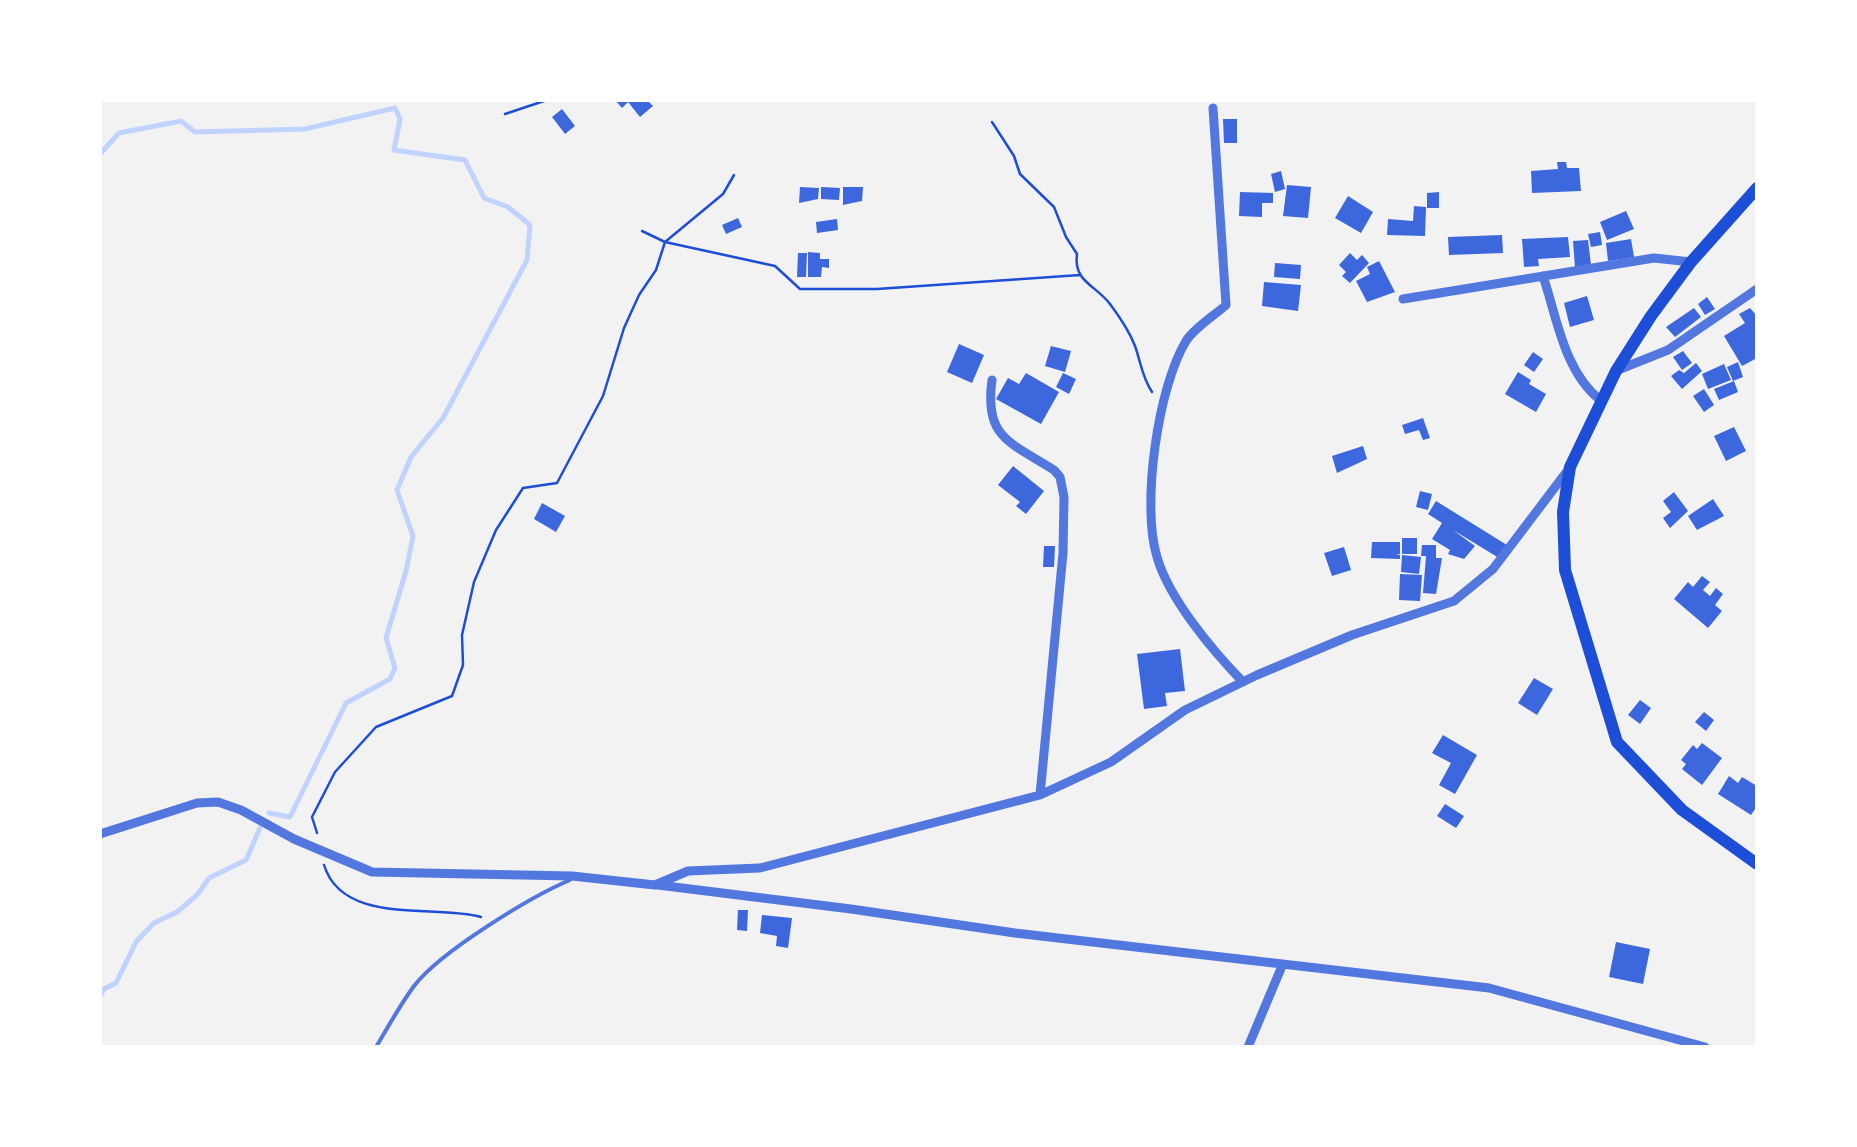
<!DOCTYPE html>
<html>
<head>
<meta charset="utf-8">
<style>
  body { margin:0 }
  #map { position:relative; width:1857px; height:1147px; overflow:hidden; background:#f2f2f2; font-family:"PT Sans",sans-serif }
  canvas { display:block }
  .frame { position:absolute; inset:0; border:102px solid #fff; pointer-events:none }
</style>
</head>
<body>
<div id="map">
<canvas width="1857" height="1147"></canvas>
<div class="frame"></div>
</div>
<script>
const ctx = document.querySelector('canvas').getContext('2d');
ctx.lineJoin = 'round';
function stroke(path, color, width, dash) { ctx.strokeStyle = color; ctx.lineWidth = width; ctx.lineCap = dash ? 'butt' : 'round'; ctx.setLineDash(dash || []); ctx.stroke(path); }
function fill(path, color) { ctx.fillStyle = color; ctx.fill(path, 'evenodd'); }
stroke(new Path2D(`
  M100,154L119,133L181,121L195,132L305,129L395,108L400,119L394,150L465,160L484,198L508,207L530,225L527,260L443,418L411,457L397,490L413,536L406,571L386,638L395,668L390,679L346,703L290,817L269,813
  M100,996L104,989L116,983L136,942L154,923L177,912L197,895L209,878L246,860L260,828`), '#bfd3fe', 5);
fill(new Path2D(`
  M615,100H647L653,106L640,117L628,102L622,108Z
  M562,109L575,126L565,134L552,117Z
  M1223,119H1237V143H1224Z
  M1557,162H1566L1567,168H1579L1581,191L1532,193L1531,171L1558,169Z
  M1281,171L1285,189L1275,192L1271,174Z
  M1287,185L1311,187L1308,218L1283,216Z
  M800,187L819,188L818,199L799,203Z
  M821,187L840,188L839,200L821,199Z
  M843,187H863L862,201L843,205Z
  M1240,192L1273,193V203H1262V217L1239,216Z
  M1439,192V208H1427V193Z
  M1348,196L1373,212L1361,233L1335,218Z
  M1414,206L1426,207L1425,236L1387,235L1388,219L1413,221Z
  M1626,211L1634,229L1607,240L1600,222Z
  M738,218L742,227L726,234L722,225Z
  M837,219L838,230L817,233L816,222Z
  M1600,232L1602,245L1591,247L1588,234Z
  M1502,235L1503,253L1449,255L1448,237Z
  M1568,237L1570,257L1538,259L1539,266L1524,267L1522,239Z
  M1631,239L1634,257L1608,261L1606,243Z
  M1588,240L1591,265L1575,267L1573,241Z
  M808,252L820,253V259H829V268L822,267L821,277H808Z
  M798,253H807L806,277H797Z
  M1350,253L1357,260L1362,255L1369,263L1350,283L1342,276L1346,272L1339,265Z
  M1379,261L1395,292L1367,302L1356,281L1370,274L1367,267Z
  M1275,263L1301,265L1300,279L1274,277Z
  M1264,282L1301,285L1298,311L1262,306Z
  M1587,296L1594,320L1570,327L1564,303Z
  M1707,297L1715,309L1705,315L1698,304Z
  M1694,308L1701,317L1675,337L1666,327Z
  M1750,308L1757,316V358L1742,366L1724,336L1745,323L1739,314Z
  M959,344L984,355L972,383L947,372Z
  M1051,346L1071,351L1065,372L1045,366Z
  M1683,351L1692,363L1682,370L1673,357Z
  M1533,352L1543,359L1534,372L1524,365Z
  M1738,362L1743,377L1733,381L1727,367Z
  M1696,363L1702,371L1682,389L1671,376L1679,370L1684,373Z
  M1724,364L1731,380L1708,389L1702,374Z
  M1518,372L1531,380L1529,384L1546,394L1536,412L1505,394Z
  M1026,373L1059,392L1041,424L996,399L1008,378L1019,384Z
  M1063,373L1076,379L1069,394L1056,387Z
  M1734,381L1738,392L1719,400L1714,389Z
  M1704,389L1714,405L1704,412L1693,396Z
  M1423,418L1430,438L1423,440L1419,430L1405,434L1402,425Z
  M1734,427L1746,451L1726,461L1714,436Z
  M1363,446L1367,459L1337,473L1332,456Z
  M1013,466L1044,491L1026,514L1016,506L1020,502L998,485Z
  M1420,491L1432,494L1428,510L1416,507Z
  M1674,492L1688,511L1670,528L1663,518L1671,512L1663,501Z
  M1713,499L1724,516L1697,530L1688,516Z
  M1436,501L1507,545L1499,558L1453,530L1475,546L1464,559L1448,554L1450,550L1432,539L1442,523L1428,514Z
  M542,503L565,516L556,532L534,519Z
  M1402,538H1417V554H1402Z
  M1372,542H1400V554L1396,555H1400V559L1371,558Z
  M1422,545H1436V558H1442L1436,594L1423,593L1426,556H1421Z
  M1044,546H1055L1054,567H1043Z
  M1344,547L1351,570L1332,576L1324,553Z
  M1402,555L1421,557L1419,574L1401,572Z
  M1400,574L1422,575L1420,601L1399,600Z
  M1702,576L1710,582L1703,590L1710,596L1716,588L1723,594L1715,605L1722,611L1708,628L1674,599L1688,582L1693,587Z
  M1180,649L1185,691L1165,693L1167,706L1144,709L1137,654Z
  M1534,678L1553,689L1537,715L1518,703Z
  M1640,700L1651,708L1640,724L1628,715Z
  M1704,712L1714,720L1706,731L1695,722Z
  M1443,735L1477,755L1455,794L1439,785L1451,763L1432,753Z
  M1702,743L1722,758L1702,785L1682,769L1686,764L1681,760L1693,745L1697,749Z
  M1729,776L1738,783L1742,777L1757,786V806L1751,815L1718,794Z
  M1445,804L1464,816L1456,828L1437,816Z
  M738,910H748L747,931L737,930Z
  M762,915L792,918L788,948L776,946L777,936L760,933Z
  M1616,942L1650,949L1643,984L1609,977Z`), '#3d67dc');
stroke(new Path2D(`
  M505,114L547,100
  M992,122L1014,156L1020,174L1054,207L1066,237L1077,254C1073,282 1096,285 1110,304C1119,316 1130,333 1135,346C1141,363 1142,377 1152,392
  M642,231L665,242L775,266L800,289H877L1080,275
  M317,833L312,817L335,772L376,727L452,696L463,665L462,635L474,582L496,530L523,488L557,483L603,396L624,328L639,295L656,270L665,242L723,194L734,175
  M324,865C343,926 434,904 481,917`), '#1d4ed8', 2.5);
stroke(new Path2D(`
  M376,1047C388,1027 400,1005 414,986C440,952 530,897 570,880`), '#5277de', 4);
stroke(new Path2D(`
  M1213,108L1226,305C1214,316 1195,327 1186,341C1158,387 1141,505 1157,557C1169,599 1213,651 1243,682
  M1543,276C1557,318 1564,371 1600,400
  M1403,299L1654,258L1691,262
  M1618,370L1668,350L1757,289
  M992,380C984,438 1010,442 1054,470L1060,477L1064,497L1063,553L1040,795
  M100,834L197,803L218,802L241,810L294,839L372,872L572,876L655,885L688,871L760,868L1040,795L1111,762L1185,710L1257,675L1352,635L1454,601L1493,569L1568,470
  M658,885L851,909L1015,933L1489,988L1705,1047
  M1248,1047L1282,966`), '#5277de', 9);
stroke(new Path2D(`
  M1757,188L1691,262L1651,316L1616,371L1570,467L1563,512L1565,570L1617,742L1682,810L1757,864`), '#1d4ed8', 12);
</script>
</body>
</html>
